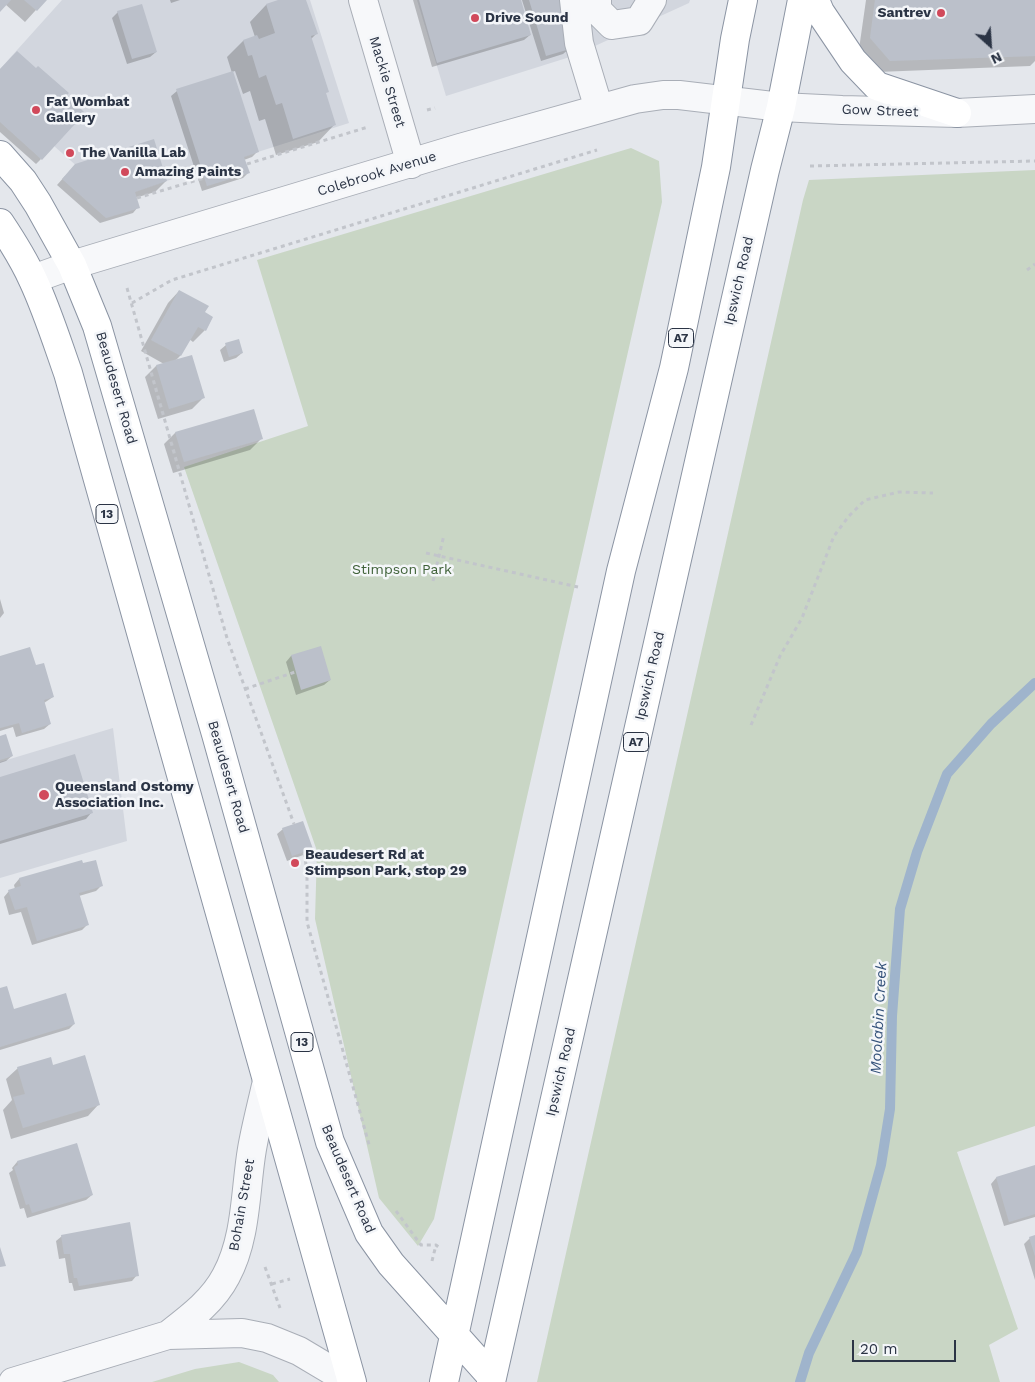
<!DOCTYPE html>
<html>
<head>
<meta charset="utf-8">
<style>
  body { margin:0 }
  #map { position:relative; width:1035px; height:1382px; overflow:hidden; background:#e4e7ec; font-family:"Work Sans",sans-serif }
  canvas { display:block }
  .north { position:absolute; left:965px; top:20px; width:50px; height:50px; -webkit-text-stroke:4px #f4f6f9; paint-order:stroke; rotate:154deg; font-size:14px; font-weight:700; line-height:20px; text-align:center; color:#2b3445 }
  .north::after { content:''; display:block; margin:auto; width:18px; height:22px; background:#2b3445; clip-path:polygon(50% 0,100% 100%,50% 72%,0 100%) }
  .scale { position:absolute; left:852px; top:1340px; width:104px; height:22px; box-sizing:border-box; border:2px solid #2b3445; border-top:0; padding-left:6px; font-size:15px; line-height:18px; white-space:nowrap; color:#2b3445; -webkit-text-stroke:4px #f4f6f9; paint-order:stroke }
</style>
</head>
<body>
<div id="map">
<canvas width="1035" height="1382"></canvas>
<div class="north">N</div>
<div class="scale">20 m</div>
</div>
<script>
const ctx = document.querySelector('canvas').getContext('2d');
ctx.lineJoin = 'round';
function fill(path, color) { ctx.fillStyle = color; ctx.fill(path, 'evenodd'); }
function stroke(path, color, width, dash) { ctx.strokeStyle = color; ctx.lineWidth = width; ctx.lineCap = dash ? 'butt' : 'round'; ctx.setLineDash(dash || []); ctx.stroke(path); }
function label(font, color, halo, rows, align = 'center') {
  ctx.font = font + ' "Work Sans",sans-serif'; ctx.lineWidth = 5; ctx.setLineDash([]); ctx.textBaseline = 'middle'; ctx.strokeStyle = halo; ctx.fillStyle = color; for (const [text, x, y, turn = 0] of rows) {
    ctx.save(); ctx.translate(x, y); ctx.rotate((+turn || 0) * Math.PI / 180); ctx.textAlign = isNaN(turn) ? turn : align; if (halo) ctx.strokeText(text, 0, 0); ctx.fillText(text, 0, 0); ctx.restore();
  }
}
fill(new Path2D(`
  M62,0H310L349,123L113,198L54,146L0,69Z
  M417,0H690L689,3L573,56L446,96Z
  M113,728L127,841L0,878V762Z`), '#d2d6de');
fill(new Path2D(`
  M631,148L659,161L662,202L524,810L434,1219L418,1246L379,1198L315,919L317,851L184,467L308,426L257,260Z
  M1035,170V1126L957,1152L1018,1329L989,1345L1000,1382H537L803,200L809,180Z
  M239,1362L273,1375L279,1382H152L195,1369Z`), '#c9d6c5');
fill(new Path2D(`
  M0,0H45L25,22L5,4L0,11Z
  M170,0H180L171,3Z
  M283,0H305L316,34L311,39L334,125L318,142L276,155L265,119L259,121L250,91L243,94L235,71L232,72L257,152L252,157L244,160L248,173L243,178L202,191L171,96L177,91L232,73L227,57L243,41L255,37L250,22L266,5Z
  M413,0H520L530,35L524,40L432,67Z
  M522,0H563L564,25L562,26L569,49L563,54L541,61Z
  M866,0H1035V61L1030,66L878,72L859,49Z
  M118,12L156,52L150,57L127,64L112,18Z
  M0,70L41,159L36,164L0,132Z
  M65,176L166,181L155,192L135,198L138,207L133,213L100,223L57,185Z
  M179,291L204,313L212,317L205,330L193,342L189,339L180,356L175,361L203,398L192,409L158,419L145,377L156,366L164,364L141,351L168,303Z
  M226,345L242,353L236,358L224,362L220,350Z
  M175,433L261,439L250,450L173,473L164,444Z
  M0,599L4,613L0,618Z
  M320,647L330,680L324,685L296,695L286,662L291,656Z
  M0,657L35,667L53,697L44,703L50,724L44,729L16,737L13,727L0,731Z
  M0,737L12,756L6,761L0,763Z
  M0,778L91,813L86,819L0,844Z
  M283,829L312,849L306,854L287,861L277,834Z
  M81,861L82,865L102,885L96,891L79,896L87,925L82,930L32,945L21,912L9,915L4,897L9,891L15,889L14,885L19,879Z
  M0,990L13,1010L74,1024L69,1029L0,1050Z
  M52,1067L99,1104L88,1116L11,1139L3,1110L12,1100L6,1079L18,1068Z
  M77,1145L92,1195L86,1200L27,1218L24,1208L20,1209L9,1173L13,1170L12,1168L17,1162Z
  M1035,1167V1217L1004,1226L991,1184L996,1178Z
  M62,1236L137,1275L132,1281L74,1291L72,1283H69L65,1258L59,1259L56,1241Z
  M1035,1237V1280L1024,1244L1030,1238Z`), '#0003');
stroke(new Path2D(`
  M800,1382L809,1353L857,1252L881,1165L890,1109L892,1016L900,909L917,852L947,774L991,724L1035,683`), '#9fb4cc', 10);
fill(new Path2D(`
  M0,0H11L0,12Z
  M24,0H47L37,11Z
  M278,0H306L318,34L311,36L329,92L326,93L336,125L293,139L282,103L276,105L266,75L259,78L252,55L248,56L243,40L257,35L259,39L275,33L266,4Z
  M419,0H521L531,35L437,63Z
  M529,0H565L571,20L562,23L570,49L546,56Z
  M875,0H1035V56L890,61L870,38Z
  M142,4L157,52L132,59L117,11Z
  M17,51L36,68L38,66L69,93L67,95L85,113L42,160L0,122V69Z
  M233,71L259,152L244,157L250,173L207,186L176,89Z
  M154,139L167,181L135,192L140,208L106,218L62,179L75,164Z
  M179,290L209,306L205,312L213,317L206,331L198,327L181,356L151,340Z
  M239,339L243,353L229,357L225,343Z
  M192,355L205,398L169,409L156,365Z
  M254,409L263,439L184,462L175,432Z
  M321,646L331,680L301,690L291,655Z
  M30,647L36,665L44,663L54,697L44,700L51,724L22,733L19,723L0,728V656Z
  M6,734L13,756L0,760V736Z
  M75,754L93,813L0,841V777Z
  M303,821L313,849L292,856L282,828Z
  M82,860L83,863L96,860L103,886L79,893L89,925L37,941L27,907L15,910L8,890L21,886L19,878Z
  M7,986L14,1009L66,993L75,1024L0,1047V988Z
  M85,1055L100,1105L23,1128L13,1097L25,1094L17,1067L51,1057L53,1065Z
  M77,1143L93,1195L32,1213L29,1204L26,1205L14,1167L18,1165L17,1161Z
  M1035,1165V1214L1009,1222L996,1177Z
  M130,1222L139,1276L79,1286L77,1278H74L70,1254H64L61,1235Z
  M1035,1235V1256L1029,1237Z
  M0,1247L6,1266L0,1267Z`), '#bbc0ca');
const minor = new Path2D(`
  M363,0L411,164
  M574,0L579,43L599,109
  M597,0V10L612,25L639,21L652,0
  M33,279L72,265L460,148L635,99L663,95H679L781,107L842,110L957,113L1035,109
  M168,1335C190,1318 213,1301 226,1276C247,1237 245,1190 252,1149C256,1126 262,1104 267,1081
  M13,1382L168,1335L242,1333L267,1338L299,1351L351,1382`);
const highway = new Path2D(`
  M815,0L820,12L853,61L877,86L957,113
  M0,155L23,181L38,204L72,265L97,326L216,734L330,1142L369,1233L391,1264L492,1377
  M0,223C12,241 24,260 33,280C47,310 57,342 68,373L352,1382
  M444,1382L621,571L674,368L716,167L735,39L743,0
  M491,1382L765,170L781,107L802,0`);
stroke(minor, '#a9aeb7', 30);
stroke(highway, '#8b94a3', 30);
stroke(new Path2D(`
  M427,110L435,108
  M247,164L368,127
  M810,166L1035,161
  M137,198L204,178
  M1027,270L1035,264
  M127,288L227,638L294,824
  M132,303L172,280L597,150
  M426,553L578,587
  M433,581L444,535
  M245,689L295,672
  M751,725L780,656L802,618L834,536L849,516L865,500L899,492L933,493
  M304,853L307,870V922L370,1148
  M396,1211L421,1245H436L441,1249
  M432,1261L436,1245
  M265,1267L280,1308
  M272,1284L290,1279`), '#c2c5cb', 3, [4, 4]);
stroke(minor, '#f7f8fa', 28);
stroke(highway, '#fff', 28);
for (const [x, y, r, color] of [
  [941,13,5,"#d1495b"],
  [475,18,5,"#d1495b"],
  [36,110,5,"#d1495b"],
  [70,153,5,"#d1495b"],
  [125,172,5,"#d1495b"],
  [44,795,6,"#d1495b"],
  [295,863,5,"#d1495b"]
]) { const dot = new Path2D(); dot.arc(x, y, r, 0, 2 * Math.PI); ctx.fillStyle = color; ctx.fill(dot); stroke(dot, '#f4f6f9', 2); }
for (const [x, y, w] of [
  [681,338,25],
  [107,514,22],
  [636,742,25],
  [302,1042,22]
]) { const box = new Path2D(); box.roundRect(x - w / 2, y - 9.5, w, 19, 4); ctx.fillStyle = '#f4f6f9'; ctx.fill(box); stroke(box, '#2b3445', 1); }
label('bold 12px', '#2b3445', null, [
  ["A7",681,338],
  ["13",107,514],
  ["A7",636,742],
  ["13",302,1042]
]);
label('bold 14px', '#2b3445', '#f4f6f9', [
  ["Santrev",931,13,"right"],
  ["Drive Sound",485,18],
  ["Fat Wombat",46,102],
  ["Gallery",46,118],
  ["The Vanilla Lab",80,153],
  ["Amazing Paints",135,172],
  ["Queensland Ostomy",55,787],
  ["Association Inc.",55,803],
  ["Beaudesert Rd at",305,855],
  ["Stimpson Park, stop 29",305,871]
], 'left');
label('14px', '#2b3445', '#f4f6f9', [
  ["Mackie Street",387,82,73],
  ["Gow Street",880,111,2],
  ["Colebrook Avenue",377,174,-17],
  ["Ipswich Road",739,281,-77],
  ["Beaudesert Road",116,388,74],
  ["Ipswich Road",650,676,-77],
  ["Beaudesert Road",228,777,74],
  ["Ipswich Road",561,1072,-77],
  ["Beaudesert Road",348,1179,67],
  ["Bohain Street",242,1205,-80]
]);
label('14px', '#3f6138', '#f4f6f9', [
  ["Stimpson Park",402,570]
]);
label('italic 15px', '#34527a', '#f4f6f9', [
  ["Moolabin Creek",879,1018,-87]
]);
</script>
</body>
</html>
